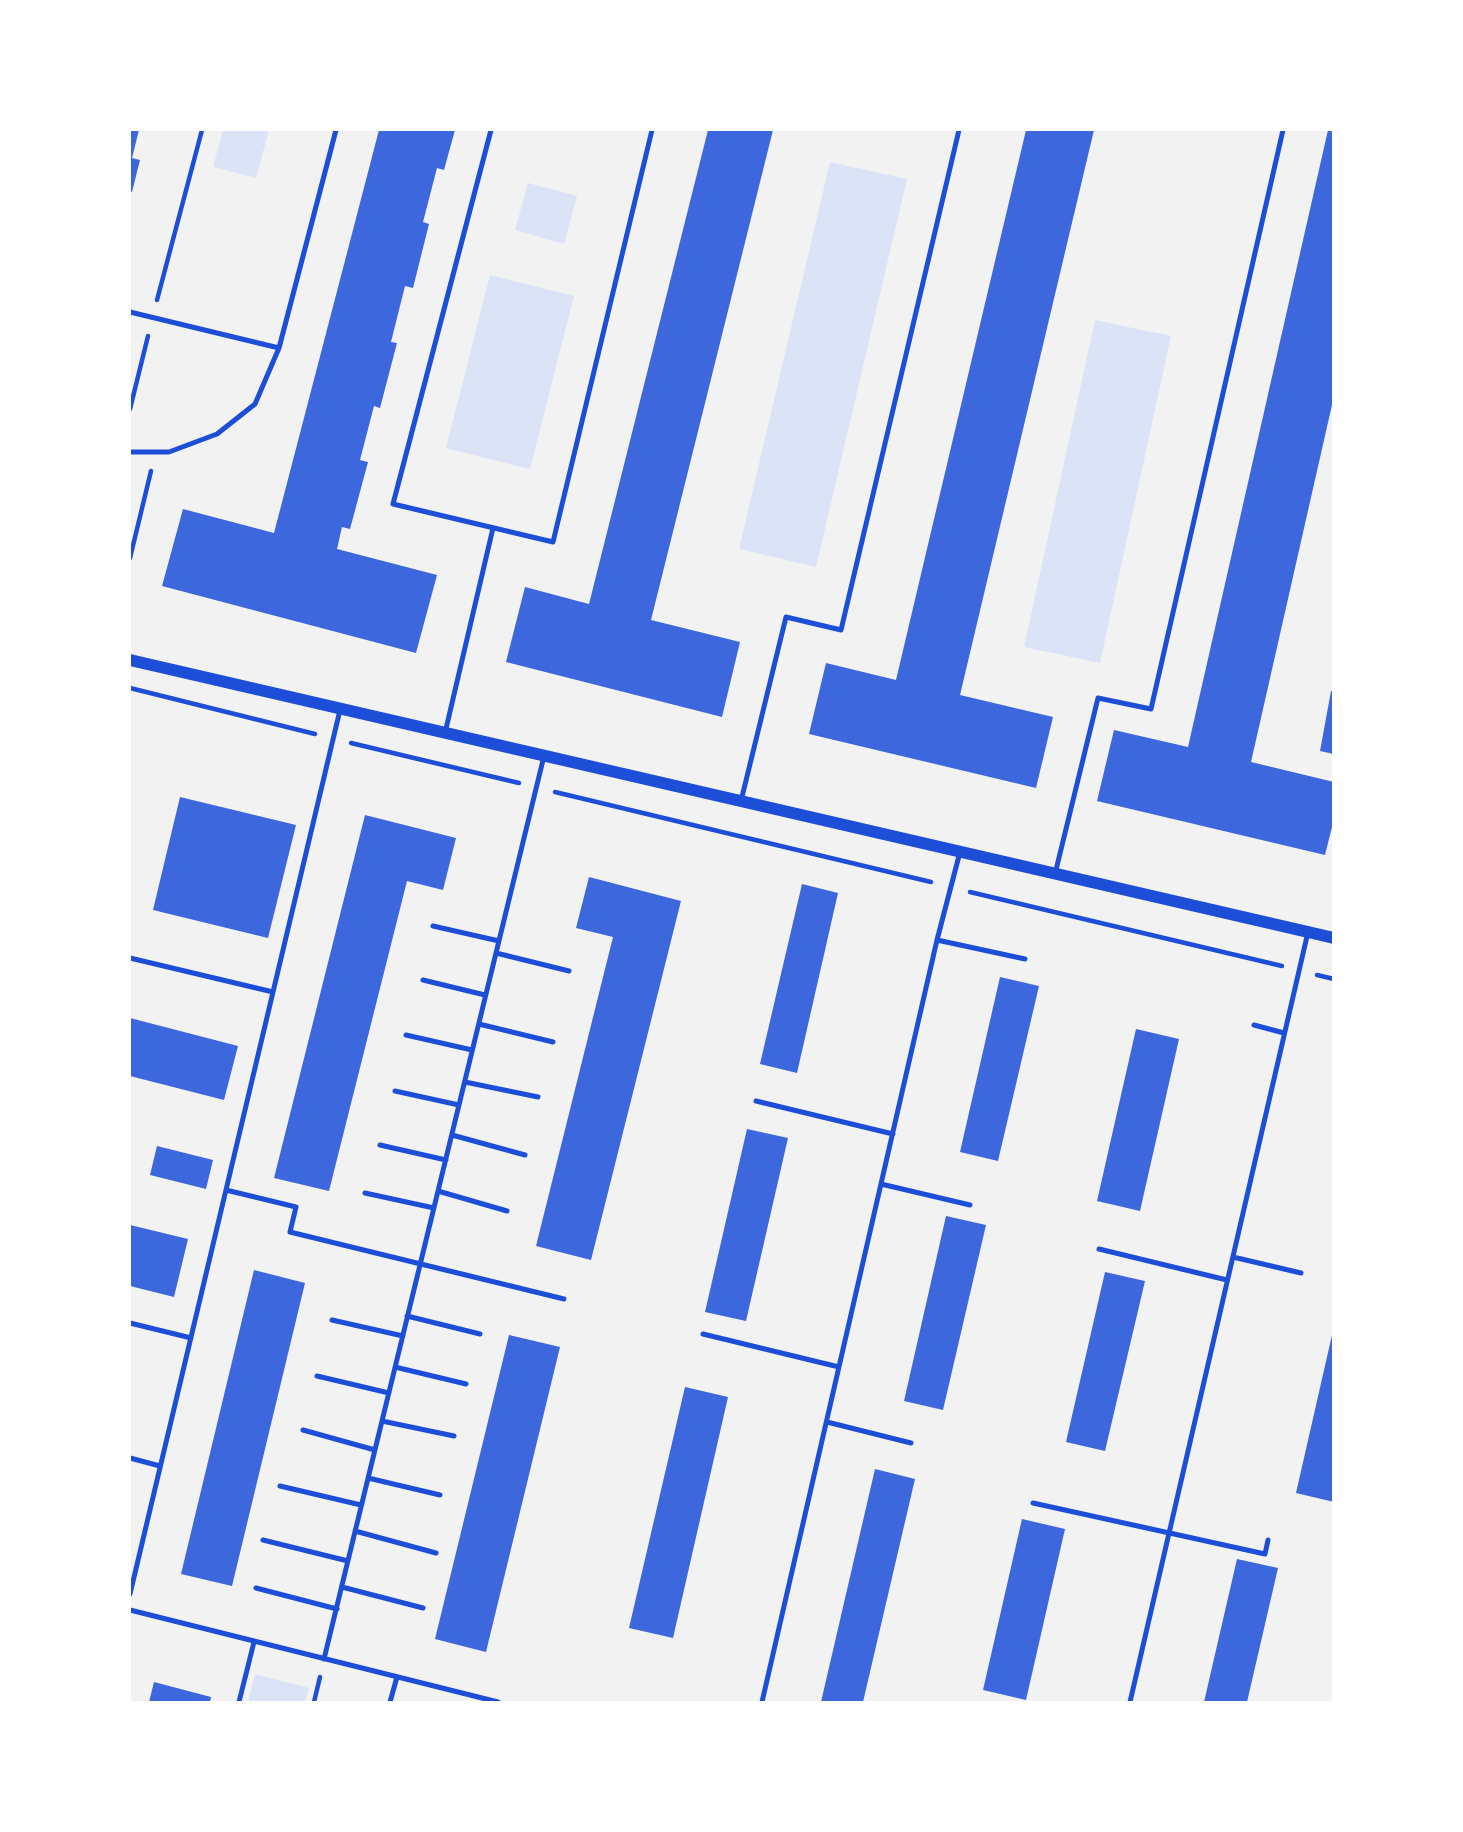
<!DOCTYPE html>
<html>
<head>
<meta charset="utf-8">
<style>
  body { margin:0 }
  #map { position:relative; width:1463px; height:1832px; overflow:hidden; background:#f2f2f2; font-family:"Noto Sans",sans-serif }
  canvas { display:block }
  .frame { position:absolute; inset:0; border:131px solid #fff; pointer-events:none }
</style>
</head>
<body>
<div id="map">
<canvas width="1463" height="1832"></canvas>
<div class="frame"></div>
</div>
<script>
const ctx = document.querySelector('canvas').getContext('2d');
ctx.lineJoin = 'round';
function fill(path, color) { ctx.fillStyle = color; ctx.fill(path, 'evenodd'); }
function stroke(path, color, width, dash) { ctx.strokeStyle = color; ctx.lineWidth = width; ctx.lineCap = dash ? 'butt' : 'round'; ctx.setLineDash(dash || []); ctx.stroke(path); }
fill(new Path2D(`
  M223,130H269L256,178L213,167Z
  M830,162L907,179L816,567L739,549Z
  M528,183L577,196L564,244L515,230Z
  M490,275L574,296L530,469L446,448Z
  M1095,320L1171,336L1100,663L1024,647Z
  M255,1674L309,1688L305,1702H248Z`), '#dbe4f7');
fill(new Path2D(`
  M130,130H139L132,158L140,160L132,192L130,191Z
  M379,130H455L444,170L437,168L423,222L429,224L413,288L405,286L391,342L397,343L380,408L374,406L360,460L368,462L350,529L342,527L337,549L437,575L416,653L162,586L183,509L274,533Z
  M708,130H773L651,620L740,642L722,717L506,662L525,587L589,604Z
  M1026,130H1094L960,695L1053,717L1036,788L809,734L826,663L896,680Z
  M1328,130H1334V396L1251,762L1334,782V819L1325,855L1097,801L1114,730L1188,747Z
  M1331,691L1334,692V754L1320,751Z
  M180,797L296,825L268,938L153,910Z
  M365,815L456,838L443,890L407,881L329,1191L274,1178Z
  M589,877L681,901L591,1260L536,1246L613,937L576,928Z
  M802,884L838,893L797,1073L760,1064Z
  M1000,977L1039,986L998,1161L960,1152Z
  M130,1018L238,1046L224,1100L130,1076Z
  M1136,1029L1179,1039L1140,1211L1097,1201Z
  M747,1129L788,1138L746,1321L705,1312Z
  M157,1146L213,1160L206,1189L150,1175Z
  M946,1216L986,1225L943,1410L904,1401Z
  M130,1225L188,1239L174,1297L130,1286Z
  M254,1270L305,1283L232,1586L181,1574Z
  M1105,1272L1145,1281L1105,1451L1066,1442Z
  M509,1335L560,1347L486,1652L435,1639Z
  M1332,1335H1334V1502L1296,1493Z
  M685,1387L728,1397L673,1638L629,1628Z
  M875,1469L915,1479L863,1702H821Z
  M1022,1519L1065,1529L1026,1700L983,1690Z
  M1237,1559L1278,1568L1247,1702H1204Z
  M154,1682L211,1697L210,1702H149Z`), '#3d67dc');
stroke(new Path2D(`
  M157,300L202,130
  M130,409L148,336
  M130,558L151,471
  M130,688L315,734
  M351,743L519,783
  M555,792L931,882
  M970,892L1282,966
  M1317,975L1334,979
  M314,1702L320,1677`), '#1d4ed8', 4.5);
stroke(new Path2D(`
  M491,130L393,504L553,542L652,130
  M130,312L279,348
  M130,452H169L217,434L255,404L279,348L336,130
  M445,733L493,528
  M741,801L786,617L841,630L959,130
  M1055,874L1098,698L1151,709L1283,130
  M433,926L499,941
  M937,940L1025,959
  M496,953L569,971
  M130,958L273,992
  M423,980L485,995
  M479,1024L553,1042
  M1254,1025L1284,1033
  M406,1035L472,1050
  M465,1082L538,1097
  M395,1091L459,1105
  M756,1101L893,1134
  M452,1135L525,1155
  M380,1145L446,1160
  M881,1184L970,1205
  M226,1190L296,1207L290,1232L564,1299
  M438,1191L507,1211
  M365,1193L434,1208
  M1099,1249L1227,1280
  M1233,1257L1301,1273
  M407,1316L480,1334
  M332,1320L403,1336
  M130,1323L191,1338
  M703,1334L839,1367
  M395,1367L466,1384
  M317,1376L389,1393
  M382,1421L454,1436
  M827,1422L911,1443
  M303,1430L375,1450
  M130,1458L160,1466
  M368,1478L440,1495
  M280,1486L361,1505
  M1033,1503L1265,1554L1268,1540
  M355,1531L436,1553
  M263,1540L348,1561
  M342,1587L423,1608
  M256,1588L337,1609
  M130,1594L340,710
  M130,1610L498,1702
  M324,1659L544,756
  M239,1702L254,1642
  M390,1702L397,1677
  M762,1702L937,940L960,852
  M1130,1702L1308,932`), '#1d4ed8', 5);
stroke(new Path2D(`
  M130,660L1334,938`), '#1d4ed8', 12);
</script>
</body>
</html>
